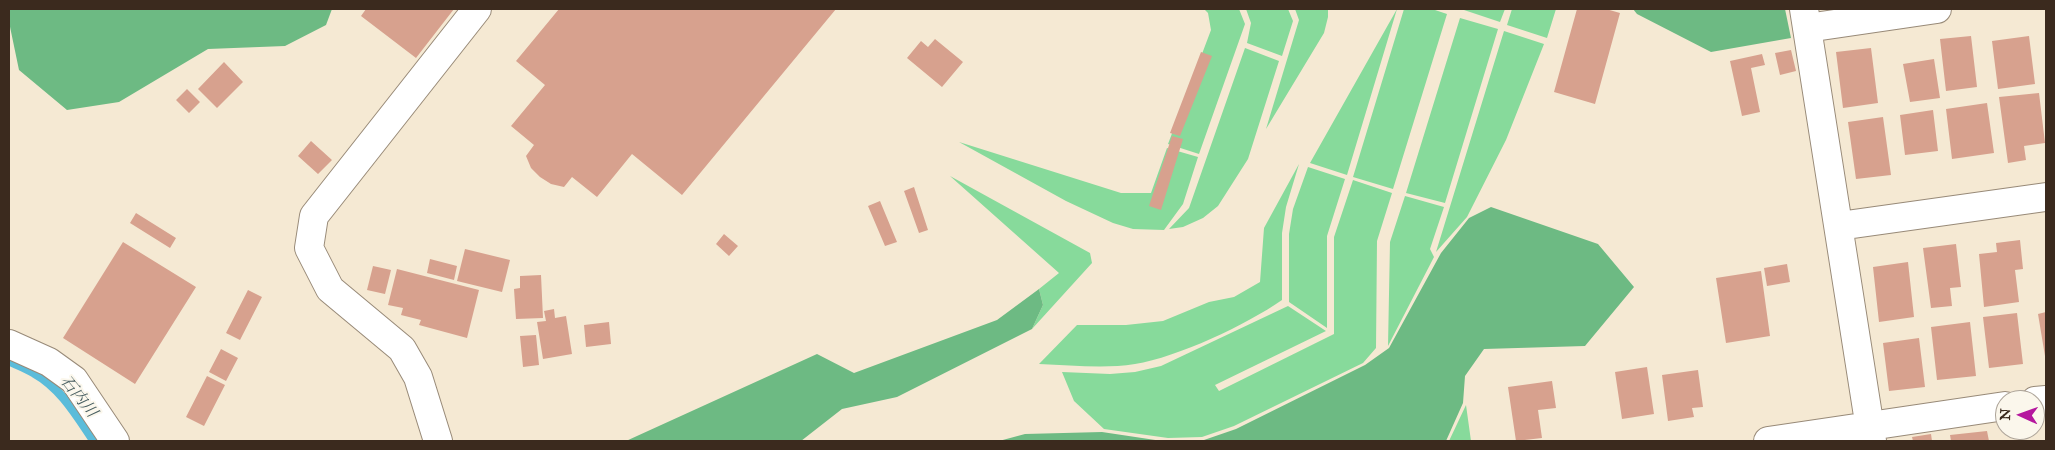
<!DOCTYPE html>
<html>
<head>
<meta charset="utf-8">
<style>
  body { margin:0 }
  #map { position:relative; width:2055px; height:450px; overflow:hidden; background:#f5e9d3; font-family:"IM FELL Great Primer",serif }
  canvas { display:block }
  .frame { position:absolute; inset:0; border:10px solid #3b2a1e; pointer-events:none }
  .north { position:absolute; left:1995px; top:390px; width:50px; height:50px; box-sizing:border-box; background:#fbf7ec; border:1px solid #aea59a; border-radius:50%; rotate:272deg; font-size:14px; font-weight:700; line-height:20px; text-align:center; color:#3b2a1e }
  .north::after { content:''; display:block; margin:auto; width:18px; height:22px; background:#b5179e; clip-path:polygon(50% 0,100% 100%,50% 72%,0 100%) }
</style>
</head>
<body>
<div id="map">
<canvas width="2055" height="450"></canvas>
<div class="frame"></div>
<div class="north">N</div>
</div>
<script>
const ctx = document.querySelector('canvas').getContext('2d');
ctx.lineJoin = 'round';
function fill(path, color) { ctx.fillStyle = color; ctx.fill(path, 'evenodd'); }
function stroke(path, color, width, dash) { ctx.strokeStyle = color; ctx.lineWidth = width; ctx.lineCap = dash ? 'butt' : 'round'; ctx.setLineDash(dash || []); ctx.stroke(path); }
function label(font, color, halo, rows, align = 'center') {
  ctx.font = font + ' "IM FELL Great Primer","Noto Serif JP",serif'; ctx.lineWidth = 4; ctx.setLineDash([]); ctx.textBaseline = 'middle'; ctx.strokeStyle = halo; ctx.fillStyle = color; for (const [text, x, y, turn = 0] of rows) {
    ctx.save(); ctx.translate(x, y); ctx.rotate((+turn || 0) * Math.PI / 180); ctx.textAlign = isNaN(turn) ? turn : align; if (halo) ctx.strokeText(text, 0, 0); ctx.fillText(text, 0, 0); ctx.restore();
  }
}
fill(new Path2D(`
  M1204,9H1239L1245,24L1199,154L1168,144L1211,30L1208,13Z
  M1246,9H1288L1293,21L1282,56L1247,43L1251,23Z
  M1295,9H1328V17L1324,33L1266,129L1299,20Z
  M1397,9L1347,175L1310,163Z
  M1404,9H1432L1447,14L1393,189L1353,177Z
  M1461,9H1505L1500,22Z
  M1512,9H1556L1547,38L1507,25Z
  M1460,18L1498,29L1445,203L1406,193Z
  M1504,31L1544,44L1506,140L1467,217L1436,252Z
  M1245,48L1279,61L1248,159L1218,206L1203,218L1183,227L1169,229L1189,208Z
  M959,142L1121,193H1151L1167,148L1198,157L1183,204L1164,230L1133,229L1113,223L1066,201Z
  M1299,164L1286,207L1282,233V300C1246,325 1178,357 1135,364C1104,369 1071,365 1039,364L1077,325H1126L1163,321L1209,302L1234,297L1260,282L1264,228Z
  M1308,167L1345,179L1327,236V328L1289,302V234L1293,209Z
  M950,176L1090,253L1092,263L1032,329L1043,305L1039,289L1059,273Z
  M1353,180L1392,193L1377,241L1376,348L1363,363L1234,426L1202,437L1168,438L1104,429L1074,401L1062,372L1110,374L1135,372L1161,366L1288,306L1326,331L1215,385L1219,391L1334,334V237Z
  M1405,196L1444,207L1430,249L1434,257L1388,346L1390,242Z
  M1466,405L1471,441H1449Z`), '#87da9b');
fill(new Path2D(`
  M9,9H332L326,25L285,46L208,49L119,102L67,110L19,70L9,22Z
  M1633,9H1785L1791,38L1711,52L1637,14Z
  M1491,207L1598,244L1634,287L1585,346L1484,349L1465,376L1463,403L1446,441H1185L1204,440L1236,429L1365,365L1389,348L1441,253L1469,218Z
  M1039,289L1043,305L1032,329L897,397L842,409L801,441H626L817,354L854,373L997,320Z
  M1102,432L1162,441H999L1025,434Z`), '#6dba83');
stroke(new Path2D(`
  M9,361C17,365 26,368 34,373C61,388 77,416 94,441`), '#5bbcda', 9);
fill(new Path2D(`
  M366,9H454L416,58L361,16Z
  M559,9H836L682,195L632,154L597,197L572,177L564,187L551,184L540,177L531,168L526,156L534,145L511,126L545,85L516,61Z
  M1577,9H1606L1620,13L1595,104L1554,92Z
  M1971,36L1977,87L1946,91L1940,39Z
  M2029,36L2035,84L1998,89L1992,41Z
  M935,39L963,62L942,87L907,58L921,41L928,47Z
  M1871,48L1878,103L1843,108L1836,52Z
  M1791,50L1796,71L1780,75L1775,53Z
  M1201,52L1212,56L1180,136L1170,133Z
  M1762,54L1765,65L1751,68L1760,112L1742,116L1730,61Z
  M1934,59L1940,98L1910,102L1903,64Z
  M224,62L243,82L217,108L198,89Z
  M187,89L200,102L189,113L176,100Z
  M2039,93L2045,143L2024,146L2026,160L2008,163L1999,97Z
  M1987,103L1994,153L1952,159L1946,109Z
  M1933,110L1938,151L1905,155L1900,115Z
  M1883,117L1891,175L1856,179L1848,122Z
  M1172,136L1183,139L1161,210L1149,206Z
  M311,141L332,160L318,174L298,156Z
  M914,187L928,230L919,233L904,191Z
  M880,201L897,242L885,246L868,206Z
  M136,213L176,238L170,248L130,223Z
  M724,234L738,246L729,256L716,244Z
  M2020,240L2023,269L2015,270L2019,302L1984,307L1979,254L1997,252L1996,243Z
  M123,242L196,287L135,384L63,338Z
  M1956,244L1961,287L1950,288L1952,306L1931,308L1923,248Z
  M465,249L510,260L502,292L457,281Z
  M430,259L457,266L454,280L427,273Z
  M1908,262L1914,317L1879,322L1873,267Z
  M1787,264L1790,282L1767,286L1764,268Z
  M373,266L391,270L385,294L367,290Z
  M397,269L479,290L467,338L419,325L421,320L401,315L403,308L388,305Z
  M1761,271L1770,336L1726,343L1716,278Z
  M541,275L543,318L516,319L514,289L520,288V276Z
  M248,290L262,297L240,340L226,333Z
  M554,309L555,318L566,316L572,354L543,359L537,322L546,321L544,311Z
  M2046,312V356H2045L2038,314Z
  M2017,313L2023,364L1989,368L1983,317Z
  M609,322L611,344L586,347L584,325Z
  M1970,322L1976,376L1937,380L1931,327Z
  M536,335L539,365L523,367L520,336Z
  M1919,338L1925,387L1889,391L1883,343Z
  M221,349L238,358L226,381L209,372Z
  M1647,367L1654,414L1622,419L1615,372Z
  M1698,370L1703,407L1692,408L1694,417L1668,421L1662,375Z
  M207,376L225,385L204,426L186,417Z
  M1552,381L1556,408L1538,410L1542,438L1516,441L1508,387Z
  M1987,431L1989,441H1951L1950,435Z
  M1931,434L1932,441H1913L1912,437Z`), '#d7a18e');
const minor = new Path2D(`
  M1804,9L1872,441
  M1807,28L1937,9
  M1839,226L2046,197
  M9,344L49,362L74,380L115,441
  M2035,401L2046,400
  M438,441L418,377L402,349L330,289L309,248L314,216L477,9
  M1768,441L2005,406`);
stroke(minor, '#988a78', 30);
stroke(minor, '#fff', 28);
label('italic 16px', '#465d60', '#fbf7ec', [
  ["石内川",78,397,51]
]);
</script>
</body>
</html>
